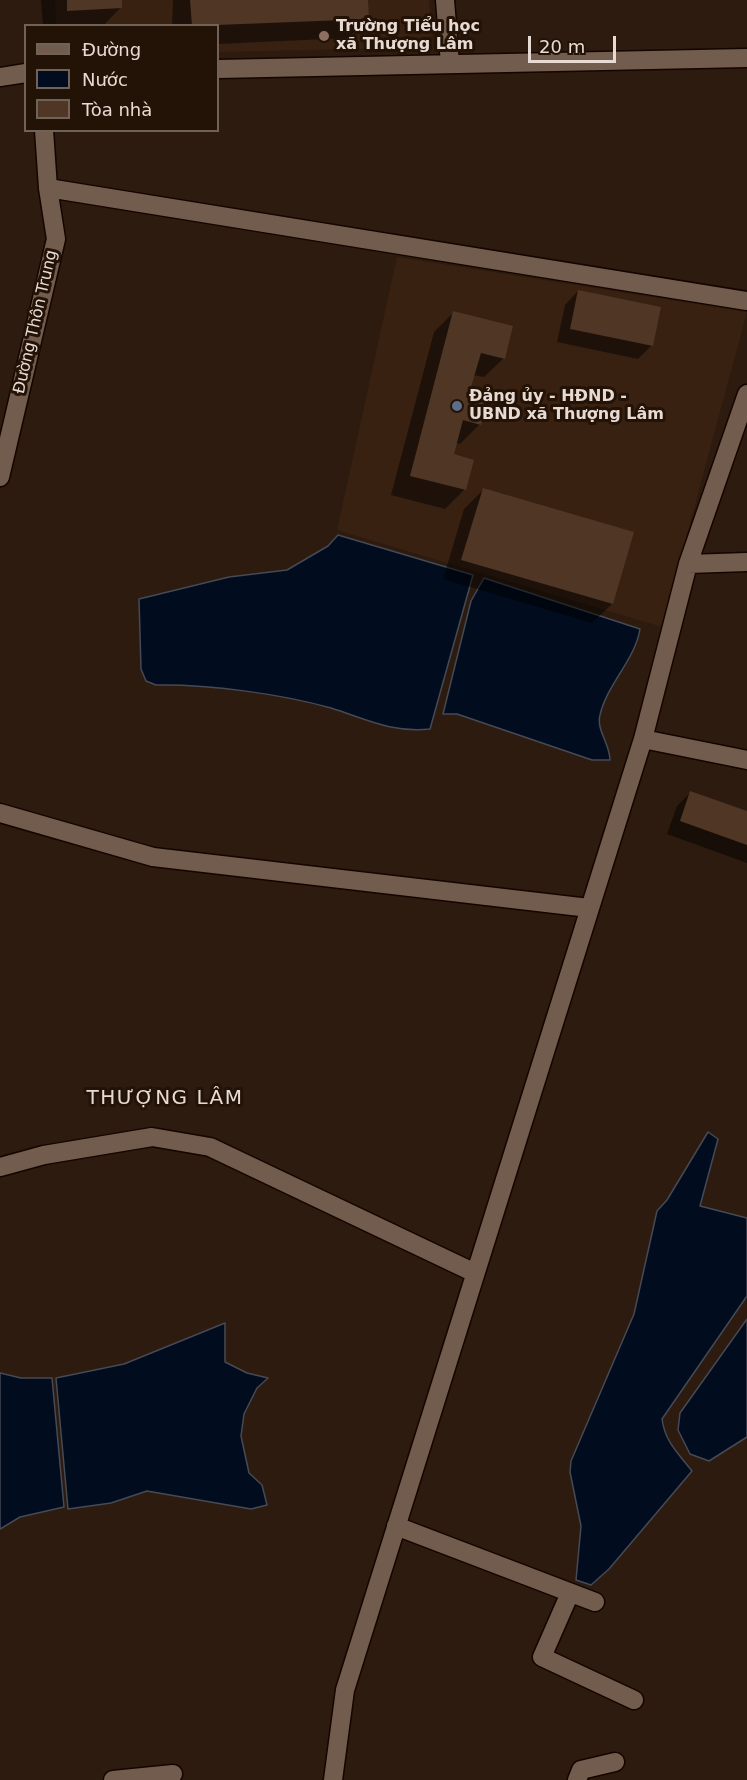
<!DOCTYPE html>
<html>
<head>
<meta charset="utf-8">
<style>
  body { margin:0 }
  #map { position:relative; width:747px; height:1780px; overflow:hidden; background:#2d1b0f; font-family:"DejaVu Sans",sans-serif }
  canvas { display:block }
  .legend { position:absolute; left:24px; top:24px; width:195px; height:108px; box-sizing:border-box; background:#231206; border:2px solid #716258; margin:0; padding:8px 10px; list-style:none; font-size:18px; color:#e7dad3 }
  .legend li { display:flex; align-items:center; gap:12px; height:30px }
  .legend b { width:30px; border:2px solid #716258 }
  .scale { position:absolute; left:528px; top:36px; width:88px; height:27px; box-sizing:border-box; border:3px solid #e7dad3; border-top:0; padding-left:8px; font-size:18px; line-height:21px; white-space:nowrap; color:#e7dad3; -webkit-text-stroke:4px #231206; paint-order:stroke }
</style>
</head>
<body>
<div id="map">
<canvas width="747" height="1780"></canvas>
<ul class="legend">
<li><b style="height:8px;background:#725c4e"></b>Đường</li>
<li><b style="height:16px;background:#010c1f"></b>Nước</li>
<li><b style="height:16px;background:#4f3625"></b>Tòa nhà</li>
</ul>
<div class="scale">20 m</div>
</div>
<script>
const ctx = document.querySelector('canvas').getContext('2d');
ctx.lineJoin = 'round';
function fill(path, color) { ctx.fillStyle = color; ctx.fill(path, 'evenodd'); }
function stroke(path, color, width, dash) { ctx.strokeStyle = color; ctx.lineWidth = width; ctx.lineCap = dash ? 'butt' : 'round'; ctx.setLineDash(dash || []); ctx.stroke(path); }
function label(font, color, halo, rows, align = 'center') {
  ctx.font = font + ' "DejaVu Sans",sans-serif'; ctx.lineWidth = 6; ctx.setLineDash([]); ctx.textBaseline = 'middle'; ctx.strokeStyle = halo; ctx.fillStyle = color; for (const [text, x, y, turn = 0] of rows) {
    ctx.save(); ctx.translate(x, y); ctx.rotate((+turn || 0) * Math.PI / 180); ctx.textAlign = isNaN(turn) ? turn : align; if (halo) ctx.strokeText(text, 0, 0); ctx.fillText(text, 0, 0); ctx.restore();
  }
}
fill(new Path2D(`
  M55,0H429L432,47L218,52V26L56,25Z
  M397,257L747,312L662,627L337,530Z`), '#392111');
const water = new Path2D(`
  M338,535L473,575L430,729C391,733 366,719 331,708C281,694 208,684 156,685L146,681L141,669L139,599L229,577L287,570L328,546Z
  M484,578L640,629C635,660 607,684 600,715C596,730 610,744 610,760H592L457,714H443L471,601Z
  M708,1132L718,1139L700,1206L747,1218V1296L662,1419C665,1442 678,1453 692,1471L609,1569L591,1585L576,1580L581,1526L570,1472L571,1461L634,1314L657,1211L667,1200Z
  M747,1319V1437L709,1461L690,1454L678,1430L680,1413Z
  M225,1323V1362L247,1373L268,1378L257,1388L244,1414L241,1436L249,1473L262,1485L267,1505L251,1509L147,1491L111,1503L68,1509L56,1378L124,1364Z
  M0,1373L21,1378H52L64,1507L20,1517L0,1529Z`);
fill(water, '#010c1f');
stroke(water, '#464a55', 1.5);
fill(new Path2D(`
  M41,0H120L121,7L103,26H43Z
  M173,0H366L367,19L348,38L218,44V26H172Z
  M578,291L652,345L638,359L557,342L565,305Z
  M453,313L504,358L484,377L473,375L470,388L480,424L460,444L456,443L452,455L465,489L445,509L391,495L434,332Z
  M483,490L632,533L612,604L592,623L443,579L464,509Z
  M691,792L747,813V863L667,834L677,806Z`), '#0007');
fill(new Path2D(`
  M67,0H122V8L67,11Z
  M190,0H368L369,19L192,26Z
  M578,290L661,307L653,346L570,329Z
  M453,311L513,326L505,359L481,353L471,387L489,392L481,425L463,420L454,454L474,460L466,490L410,476Z
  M483,488L634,532L613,604L461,560Z
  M690,791L747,811V845L680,821Z`), '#4f3625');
const minor = new Path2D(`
  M445,0L450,64
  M218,69L747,58
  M0,77L26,73
  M48,188L747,301
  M0,477L56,239L48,188L44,130
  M688,564L747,562
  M643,739L747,760
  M0,813L153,857L589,908
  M0,1167L44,1155L152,1137L210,1147L475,1273
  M396,1526L595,1602
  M570,1593L542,1657L634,1700
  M113,1780L173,1774
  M333,1780L345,1690L643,739L688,564L747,394
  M577,1780L581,1770L615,1762`);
stroke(minor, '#150500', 21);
stroke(minor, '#725c4e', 18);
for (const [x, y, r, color] of [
  [324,36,6,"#8d6e63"],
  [457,406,6,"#5c6f8a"]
]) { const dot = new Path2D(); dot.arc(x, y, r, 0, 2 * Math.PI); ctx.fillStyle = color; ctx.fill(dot); stroke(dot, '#231206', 2); }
label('bold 16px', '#e7dad3', '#231206', [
  ["Trường Tiểu học",336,27],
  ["xã Thượng Lâm",336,45],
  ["Đảng ủy - HĐND -",469,397],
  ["UBND xã Thượng Lâm",469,415]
], 'left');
label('16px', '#e7dad3', '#231206', [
  ["Đường Thôn Trung",36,322,-77]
]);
ctx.letterSpacing = '1.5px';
label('20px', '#e7dad3', '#231206', [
  ["THƯỢNG LÂM",165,1099]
]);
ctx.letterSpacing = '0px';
</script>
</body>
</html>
